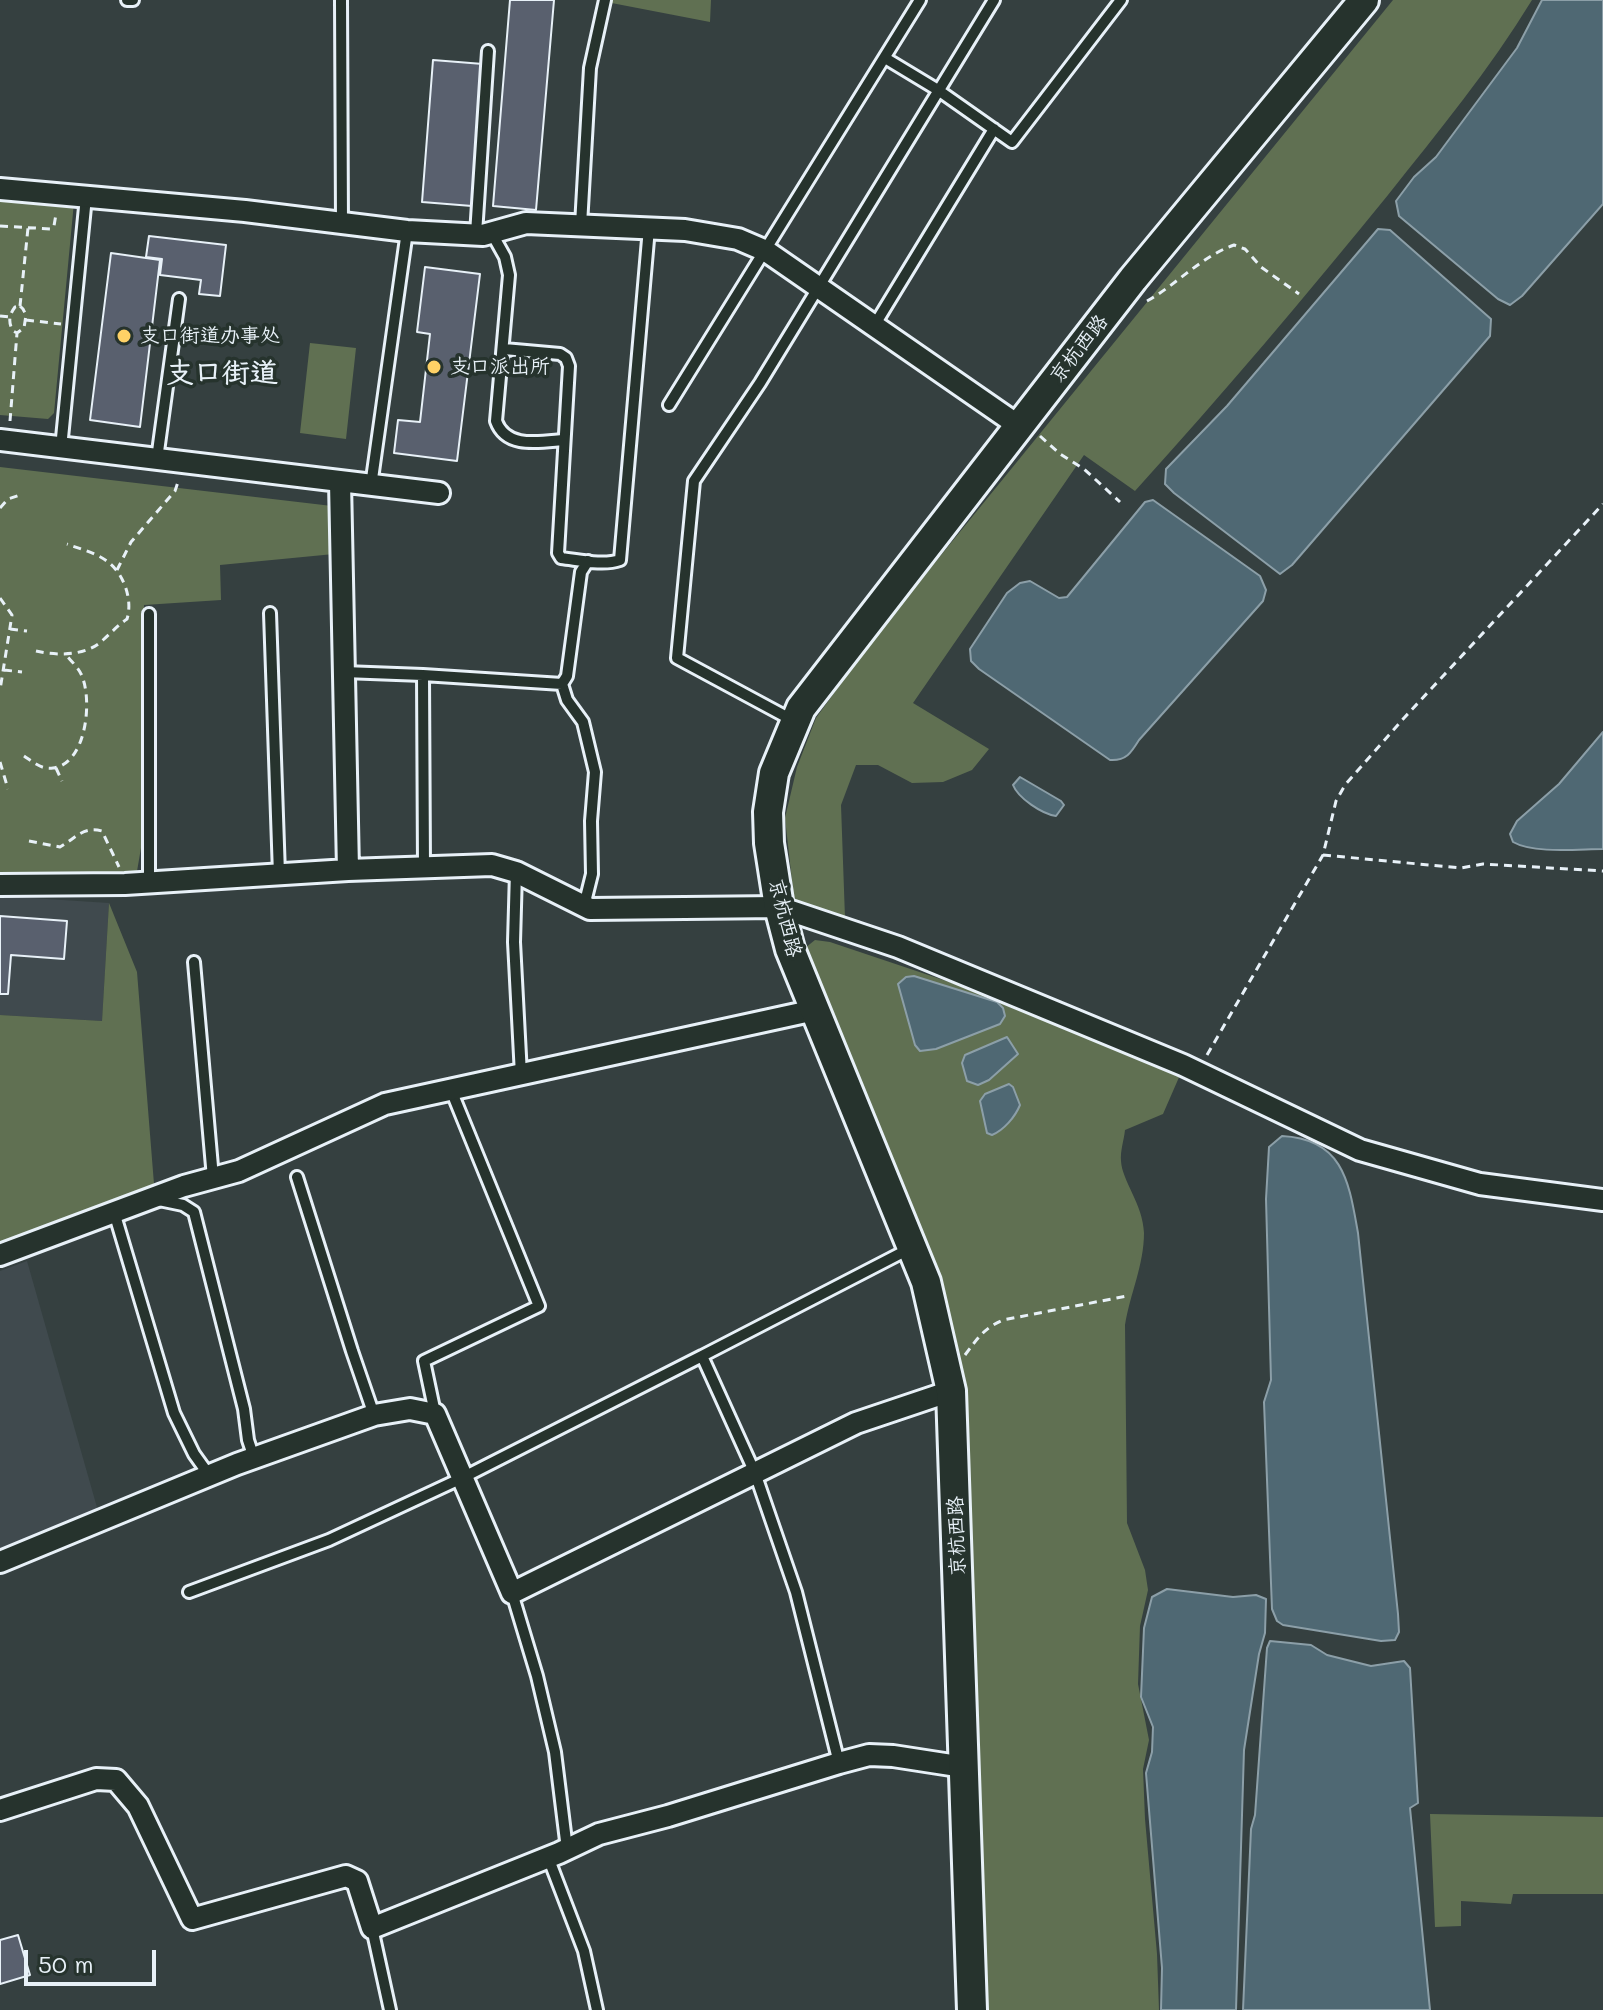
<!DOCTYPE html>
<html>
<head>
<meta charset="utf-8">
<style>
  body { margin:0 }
  #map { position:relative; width:1603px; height:2010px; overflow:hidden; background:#354040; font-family:Mali,sans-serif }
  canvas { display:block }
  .scale { position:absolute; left:24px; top:1950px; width:132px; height:36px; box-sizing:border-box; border:4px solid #e8f1f8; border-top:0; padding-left:10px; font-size:24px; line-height:28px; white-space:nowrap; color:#e8f1f8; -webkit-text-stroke:6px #26332d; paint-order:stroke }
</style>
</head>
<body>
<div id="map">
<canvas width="1603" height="2010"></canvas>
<div class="scale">50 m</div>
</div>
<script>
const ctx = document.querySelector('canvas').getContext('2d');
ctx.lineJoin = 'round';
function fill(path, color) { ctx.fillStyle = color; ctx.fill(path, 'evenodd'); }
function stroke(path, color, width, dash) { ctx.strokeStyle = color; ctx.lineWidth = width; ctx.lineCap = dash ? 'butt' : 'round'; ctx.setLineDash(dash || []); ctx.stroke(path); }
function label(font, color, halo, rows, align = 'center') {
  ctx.font = font + ' Mali,"LXGW WenKai TC",sans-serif'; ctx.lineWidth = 7; ctx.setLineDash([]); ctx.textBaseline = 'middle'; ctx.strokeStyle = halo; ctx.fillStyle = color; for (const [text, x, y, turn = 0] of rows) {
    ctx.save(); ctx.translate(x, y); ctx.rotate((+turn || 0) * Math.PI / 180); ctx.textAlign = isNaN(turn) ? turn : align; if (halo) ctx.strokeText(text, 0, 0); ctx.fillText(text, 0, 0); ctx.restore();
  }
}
fill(new Path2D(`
  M0,896L109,903L102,1021L0,1015Z
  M27,1261L98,1511L0,1548V1271Z`), '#404a4e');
fill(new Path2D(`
  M596,0H711L710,22Z
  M1393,0H1532C1490,69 1438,132 1388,195C1306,296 1222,395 1135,491L1084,455L913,703L989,749L972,770L943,782L912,783L878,765H856L841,805L845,918L794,899L785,818L797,767L816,718L876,635Z
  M0,196L74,202L54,413L48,419L0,415Z
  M310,343L356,348L346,439L300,433Z
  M0,467L332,506L334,554L220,565L221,600L144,605L141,848L136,877L0,876Z
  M109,903L137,972L154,1184L0,1242V1015L102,1021Z
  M815,940L830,942L982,993L1180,1075L1163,1114L1125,1130C1124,1140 1120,1151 1121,1161C1122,1181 1143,1204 1144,1233C1144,1265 1130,1294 1125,1325L1127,1523L1145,1570L1148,1590L1140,1626L1138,1684L1149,1740L1143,1769L1145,1819L1157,1954L1159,2010H985L969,1474L955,1351L805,965V948Z
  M1430,1814L1603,1817V1894H1513L1511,1904L1461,1901V1926L1435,1927Z`), '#607052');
const water = new Path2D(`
  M1542,0H1603V204L1522,296L1510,305L1498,299L1399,216L1396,201L1414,177L1436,157L1517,48Z
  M1378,229L1390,230L1491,319L1490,336L1292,565L1280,574L1174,493L1165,484L1166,469L1227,406Z
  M1153,500L1260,576L1266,590L1263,601L1139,740C1131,753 1126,761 1110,760L979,669L971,661L970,649L1007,593L1020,583L1030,581L1059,598L1067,597L1145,502Z
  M1603,732V849C1579,849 1534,854 1513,842L1510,834L1517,821L1559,784Z
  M1020,777L1061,801L1064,805L1056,816C1042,814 1018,798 1013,785Z
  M914,976L997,1002L1003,1008L1005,1016L1000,1024L936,1049L920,1051L915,1045L898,984L906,977Z
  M1007,1037L1018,1054L989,1080L978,1085L967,1081L962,1063L965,1055Z
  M1009,1084L1013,1087L1020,1105C1015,1117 1004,1130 992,1135L987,1133L980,1101L985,1094Z
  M1282,1136C1344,1139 1349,1183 1358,1233L1398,1614L1399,1632L1395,1640L1381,1641L1283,1625L1277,1621L1272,1609L1264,1402L1271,1380L1266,1199L1269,1147Z
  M1167,1589L1233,1597L1256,1595L1266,1599L1265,1633L1259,1654L1244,1750L1236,2010H1161L1162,1968L1146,1773L1152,1752L1153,1727L1141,1697L1144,1628L1152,1597Z
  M1270,1641L1311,1645L1327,1655L1371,1666L1404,1661L1410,1668L1418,1803L1410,1808L1430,2010H1243L1251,1829L1255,1815L1267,1648Z`);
fill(water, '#4f6873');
stroke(water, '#8c9fa8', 2);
const building = new Path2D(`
  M510,0H554L536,210L493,206Z
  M433,60L483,64L472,206L422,202Z
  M149,236L226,245L220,296L199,294L201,280L160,275L162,259L146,257Z
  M111,253L160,260L140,427L90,420Z
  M425,267L480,274L457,461L394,453L398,420L420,422L430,334L417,332Z
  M0,916L67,921L64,959L11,955L8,994H0Z
  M18,1935L30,1975L0,1984V1940Z`);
fill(building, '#59606e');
stroke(building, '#e8f1f8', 2);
const service = new Path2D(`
  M127,0H133
  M341,0L342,223
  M885,58L938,90L1012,142L1121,0
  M581,225L590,68L605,0
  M491,232L505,257L509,275L496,421C506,449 539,442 564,440
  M476,234L488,51
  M874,326L994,129
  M504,349L560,354L566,358L569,366L558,553L561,558C579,560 603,566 620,560L649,228
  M669,405L920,0
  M61,448L86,197
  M157,459L179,299
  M371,486L407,231
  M270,613L279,874
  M344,672L423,675L424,868
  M423,675L562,684
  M794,721L677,658L694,481L760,383L994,0
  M516,872L514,942L521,1075
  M149,882V614
  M584,906L592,874L591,821L595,772L583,722L567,700L562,684L567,676L581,572L588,561
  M194,962L213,1178
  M297,1177L352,1351L374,1415
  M159,1200L183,1205L194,1212L244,1409L248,1440L254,1458
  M114,1212L174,1413L194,1454L209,1475
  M435,1413L424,1361L539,1306L451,1090
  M189,1592L329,1540L462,1478L702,1356
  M512,1593L537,1676L555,1752L567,1849
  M839,1763L796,1592L755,1473L702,1356L911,1248
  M548,1857L584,1951L597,2010
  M372,1928L390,2010`);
const minor = new Path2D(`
  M0,189L245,211L407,231L483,235L526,223L685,230L738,239L766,251L1019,426
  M0,440L439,493
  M340,482L348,870
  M0,885L125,884L348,870L492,865L516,872L590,909L779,907L898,947L1183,1065L1360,1150L1480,1184L1603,1200
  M0,1255L184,1186L239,1171L385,1104L815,1010
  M0,1562L237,1464L374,1415L410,1409L435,1414L512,1593L856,1423L951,1391
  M0,1810L96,1779L116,1780L138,1806L192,1919L346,1876L357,1881L372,1928L559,1853L599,1834L668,1816L839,1763L869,1755L893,1756L964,1767`);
const secondary = new Path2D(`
  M972,2010L951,1391L926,1282L790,949L779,907L769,843L768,812L774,773L801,708L1133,279L1364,0`);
stroke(service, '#e8f1f8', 16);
stroke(minor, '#e8f1f8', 26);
stroke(secondary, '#e8f1f8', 34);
stroke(new Path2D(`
  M0,226L51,229L54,226L56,214
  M1147,301C1176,285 1202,256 1234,245L1245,249L1261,267L1299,294
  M20,306L28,228
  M20,306L23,309L26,315L24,328L17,333L13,331C8,322 9,315 15,307Z
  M0,316L10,317
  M26,320L61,324
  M10,421L17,333
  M1040,436L1060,454L1084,469L1120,502
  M0,508L8,499L20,495
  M117,570L131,542L175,491L178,482
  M0,598L12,615L0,690
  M10,629L27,631
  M36,651C57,656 87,656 103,640C112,632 117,626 127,619C133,600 124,574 108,562C97,553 80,549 67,544
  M4,670L22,672
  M24,756C33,762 42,770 53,768C87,764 93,698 81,674C78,667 70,660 65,654
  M0,762L8,789
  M56,768L62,781
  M29,841L60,847C76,838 83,826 102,831L119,867
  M1323,855L1461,868L1483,864L1603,871
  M1207,1055L1323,855L1336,801L1345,785L1404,718L1603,504
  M965,1355C977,1339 984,1328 1003,1320L1127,1296`), '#e8f1f8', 3, [8, 6]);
stroke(service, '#26332d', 10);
stroke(minor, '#26332d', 20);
stroke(secondary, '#26332d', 28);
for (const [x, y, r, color] of [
  [124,336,8,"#ffd166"],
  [434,367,8,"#ffd166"]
]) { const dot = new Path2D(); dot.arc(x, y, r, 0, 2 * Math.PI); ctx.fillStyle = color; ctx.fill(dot); stroke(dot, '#26332d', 3); }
label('20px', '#e8f1f8', '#26332d', [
  ["支口街道办事处",140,336],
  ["支口派出所",450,367]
], 'left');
label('20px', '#e8f1f8', '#26332d', [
  ["京杭西路",1079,349,-52],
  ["京杭西路",785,918,76],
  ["京杭西路",957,1536,-92]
]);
label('bold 28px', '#e8f1f8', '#26332d', [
  ["支口街道",222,373]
]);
</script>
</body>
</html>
